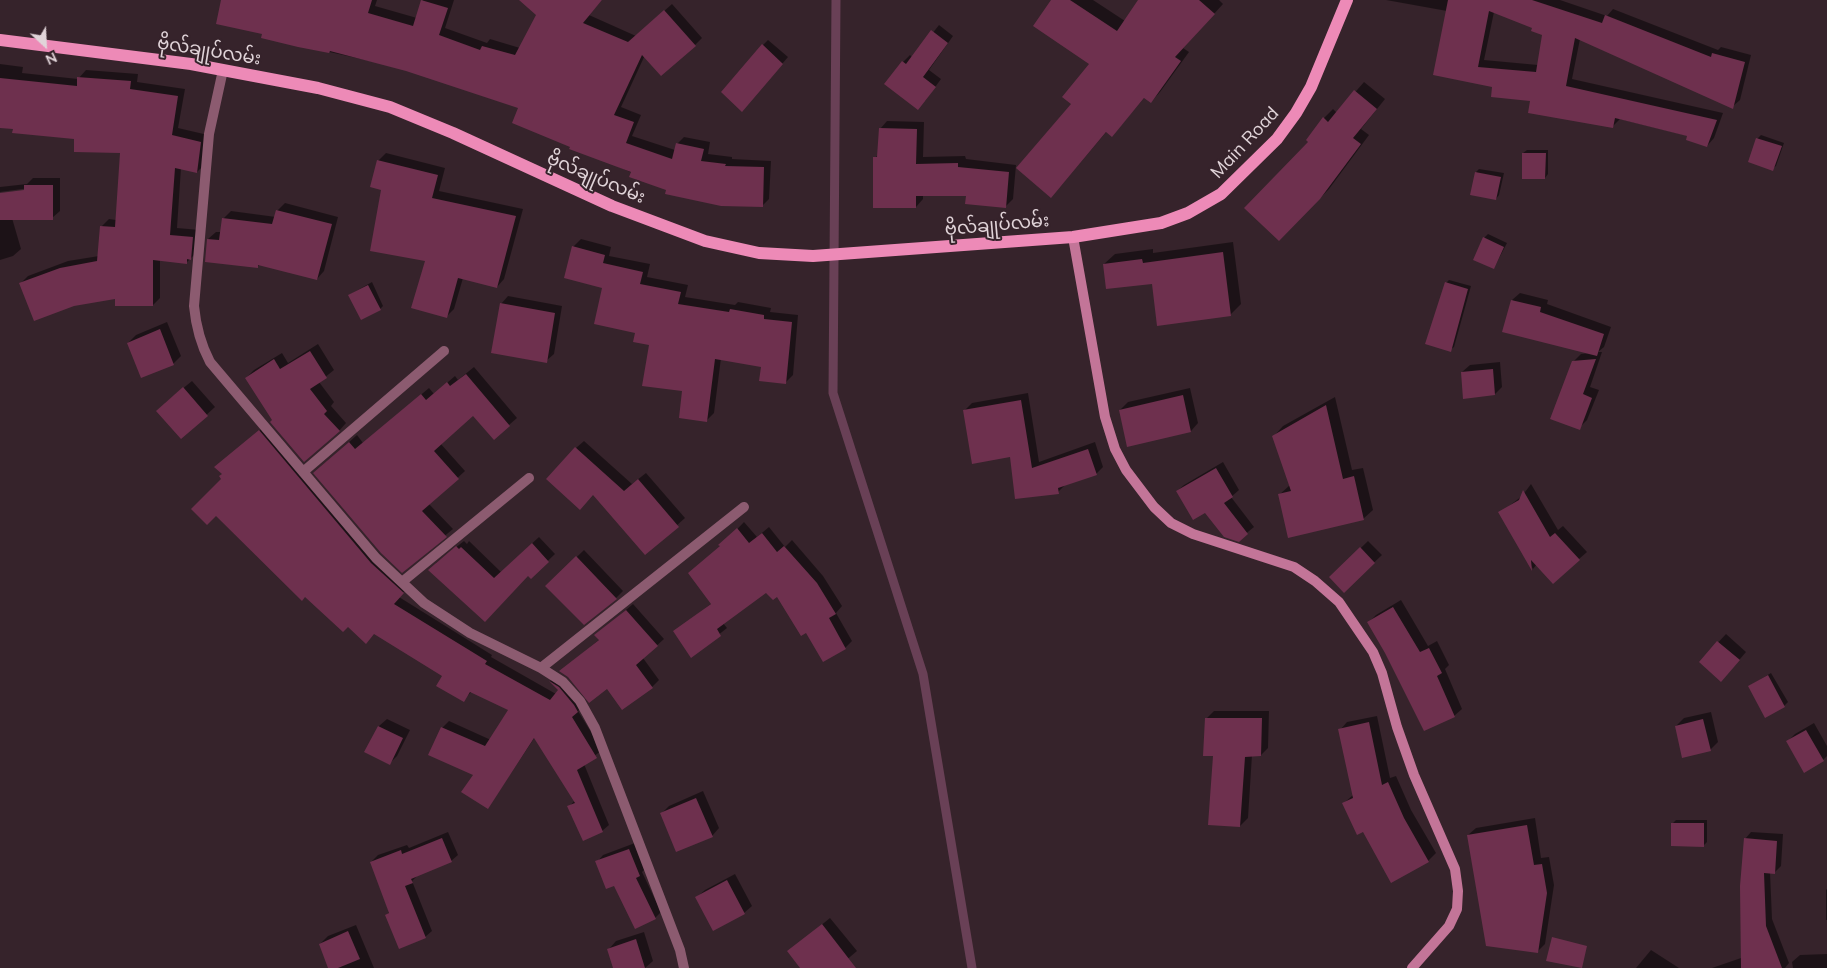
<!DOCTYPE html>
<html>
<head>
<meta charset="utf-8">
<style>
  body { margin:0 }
  #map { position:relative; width:1827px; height:968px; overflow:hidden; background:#36232b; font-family:Mulish,sans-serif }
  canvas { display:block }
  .north { position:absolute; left:20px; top:20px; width:50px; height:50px; -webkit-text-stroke:4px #36232b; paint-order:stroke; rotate:155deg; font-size:14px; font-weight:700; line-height:20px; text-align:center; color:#e1d4d9 }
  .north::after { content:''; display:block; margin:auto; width:18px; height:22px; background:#e1d4d9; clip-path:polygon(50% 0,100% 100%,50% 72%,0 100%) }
</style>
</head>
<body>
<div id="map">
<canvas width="1827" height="968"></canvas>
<div class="north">N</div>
</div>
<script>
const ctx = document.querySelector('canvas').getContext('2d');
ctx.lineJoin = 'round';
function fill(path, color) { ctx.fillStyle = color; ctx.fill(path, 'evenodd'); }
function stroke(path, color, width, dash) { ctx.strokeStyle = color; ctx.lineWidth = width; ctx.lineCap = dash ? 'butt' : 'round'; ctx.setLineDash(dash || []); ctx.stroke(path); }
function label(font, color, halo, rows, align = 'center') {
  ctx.font = font + ' Mulish,"Noto Sans Myanmar",sans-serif'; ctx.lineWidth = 4; ctx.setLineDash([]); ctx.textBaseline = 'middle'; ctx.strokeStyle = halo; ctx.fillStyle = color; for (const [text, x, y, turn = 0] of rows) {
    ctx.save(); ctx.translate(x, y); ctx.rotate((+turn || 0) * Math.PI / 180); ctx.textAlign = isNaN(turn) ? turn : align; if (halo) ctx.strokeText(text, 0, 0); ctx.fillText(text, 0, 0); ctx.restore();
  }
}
fill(new Path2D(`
  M222,0H377L375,6L417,18L423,0H454L445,28L487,43L490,39L520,48L537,15L521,0H602L589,15L636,36L672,4L702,38L695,45L645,55L621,107L641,115L632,136L675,150L677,144L684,137L710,142L708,154L732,157V159L771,161L769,199L762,206L668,189L572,146L519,107L406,69L262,37L263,33Z
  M1052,0H1093L1125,21L1140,0H1219L1223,4L1183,48L1189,52L1160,92L1151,102L1145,97L1112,136L1107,131L1060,187L1073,104L1091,63Z
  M1386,0H1560L1607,16L1613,9L1718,50L1721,47L1751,55L1740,100L1732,107L1580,39L1572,79L1723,113L1714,138L1707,146L1689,136L1620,119L1612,127L1493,86L1434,74L1447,11ZM1494,12L1533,27L1544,34L1538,65L1484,60Z
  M939,25L953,36L929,70L941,79L925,101L903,62L910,55L913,58Z
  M768,40L788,57L748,104L763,45Z
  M0,64L23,67L22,73L78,79L86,70L138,74L137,82L185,89L178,128L208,135L204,165L197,172L181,168L177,228L200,230L198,251L187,262L160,260V298L153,305L116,297L20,284L28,276L68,261L99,256L101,227L109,219L116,220L122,151L76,138L0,126Z
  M1364,82L1385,99L1361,129L1369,135L1329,189L1279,240L1310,142L1324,118L1333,109L1337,113Z
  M887,121L924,122L923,157L965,156L966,159L1016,165L1013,199L1005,207L967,195H923V199L916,207L875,158L879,154L880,129Z
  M1761,135L1784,143L1776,166L1772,169L1749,161L1758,138Z
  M1527,150H1548V174L1545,178L1523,153Z
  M386,153L445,168L439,191L523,209L504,279L497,287L463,278L454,309L446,317L427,260L382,189L378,161Z
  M1479,169L1504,173L1499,195L1496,199L1476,172Z
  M33,178H60V211L52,218H12L21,249L13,256L0,260V194L30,191V188L0,192V187L27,184Z
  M285,203L338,217L324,271L317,279L260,264L257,267L208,239L216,232H222L223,219L231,211L276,217L277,211Z
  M1488,234L1507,243L1494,268L1484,238Z
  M581,239L611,247L609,256L650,264L647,277L688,285L685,297L735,305L738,302L771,308L770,312L798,315L793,375L785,383L762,366L721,358L714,413L707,420L650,344L636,332L573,247Z
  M1233,242L1241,304L1230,315L1104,264L1115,254L1153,249V253Z
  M1449,280L1471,286L1454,347L1450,350L1446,283Z
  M372,282L383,306L380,309L349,295Z
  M1520,293L1548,300L1547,304L1611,327L1604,347L1598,352H1602L1590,387L1599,390L1587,420L1579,428L1573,362L1581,354L1590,353L1512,300Z
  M508,296L562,306L554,354L546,361L501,304Z
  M167,322L181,356L173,364L128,343L136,335Z
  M318,344L334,370L319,382L334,402L331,406L346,423L339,431L246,378L254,370L282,353L288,363Z
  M1500,362L1502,387L1495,394L1462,372L1470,365Z
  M474,367L517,418L494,438L473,414L440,443L465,471L429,504L453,529L402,571L322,466L357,435L363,443L429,388L434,394L455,376L458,380Z
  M192,381L215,407L181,438L165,403Z
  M1190,388L1198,423L1191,431L1128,445L1120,410L1128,402Z
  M1028,393L1039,462L1095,442L1103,467L1096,474L1065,485L1058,492L1011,456L965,410L972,403Z
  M1335,397L1352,470L1363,468L1373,510L1363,519L1279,495L1290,485L1274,436L1283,426Z
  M266,425L377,556L409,586L399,597L492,655L491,657L556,694L560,689L550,681L556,675L584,705L578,711L602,750L584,764L609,825L602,831L569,807L575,800L535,737L488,808L475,775L442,728L449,721L491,740L509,710L472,691L464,700L443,675L223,479V474L216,467Z
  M584,441L632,484L646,473L685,518L645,554L576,448Z
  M1223,462L1239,490L1231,497L1254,527L1238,540L1206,511L1177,491L1184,485Z
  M1531,484L1558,530L1563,526L1587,552L1579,559L1537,564L1533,569L1500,513L1522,496Z
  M744,522L757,537L769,527L785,547L792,540L823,576L842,606L836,613L852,641L845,648L823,660L806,631L777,595L767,591L723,623L727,628L692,656L674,632L712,603L721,546Z
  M539,537L555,554L531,577L529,574L492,614L436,563L464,541L467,544L469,541L501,572Z
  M1368,541L1382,555L1344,591L1331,577Z
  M584,550L623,591L616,598L547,586Z
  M1401,600L1428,646L1437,641L1449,665L1445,669L1462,709L1454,716L1386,652L1369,622L1376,615Z
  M633,604L664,639L643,658L659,680L652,687H607L568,665L600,639L596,635Z
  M1726,634L1746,652L1729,672L1700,662Z
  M1771,673L1788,702L1784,706L1749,686Z
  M1214,711H1269L1268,748L1261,755H1252L1248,818L1240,826L1215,755L1206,719Z
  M1711,712L1718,742L1710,750L1676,726L1684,718Z
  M1377,716L1390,778L1396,776L1411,810L1436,853L1428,861L1363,831L1344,803L1353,795L1340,730L1347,722Z
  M387,719L410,730L397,756L389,764L366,752L379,726Z
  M1814,723L1827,746V756L1823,760L1787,742L1795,734Z
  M703,791L719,828L712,836L661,814L669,806Z
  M1535,818L1541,858L1549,857L1554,885L1545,944L1537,952L1468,835L1476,828Z
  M1676,820H1707V842L1704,845L1673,823Z
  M448,832L458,855L451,861L418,875L412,881L432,931L425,937L387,915L389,912L371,862L378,855L407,845L409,848Z
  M1751,832L1783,834L1781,866L1775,872H1770L1772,919L1789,963L1785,968H1712L1741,958L1745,839Z
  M635,843L645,869L642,872L661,912L655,918L615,885L597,862L603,855Z
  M735,874L752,906L744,913L697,897L705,890Z
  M1827,889V920H1826V890Z
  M830,918L857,951L837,968H802L788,952Z
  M356,925L374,968H330L320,944L328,936Z
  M644,932L653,961L645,968H615L609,949L616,941Z
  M1651,950L1679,968H1636Z
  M1827,954V968H1793L1792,962L1800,955Z`), '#0007');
stroke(new Path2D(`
  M836,0L833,393L923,674L972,968`), '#694056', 9);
fill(new Path2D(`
  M221,0H372L368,13L413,26L421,0L448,8L439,35L480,50L482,46L515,55L536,15L519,0H602L583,23L628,42L664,10L696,46L661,76L642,55L614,115L634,122L626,143L672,159L676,143L704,149L701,161L726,164L725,166L764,167L763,207L721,206L665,194L666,190L629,177L631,172L569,149L570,147L512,123L518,108L406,71L330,51L329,53L298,47L261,38L262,34L216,24Z
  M1051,0H1070L1117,31L1138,0H1199L1215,14L1175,57L1181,61L1151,103L1144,98L1112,137L1106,132L1051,198L1016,168L1071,104L1062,97L1089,64L1033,26Z
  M1448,0H1532L1602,23L1605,15L1711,57L1712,53L1745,62L1733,109L1575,38L1566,86L1717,120L1707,147L1686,140L1687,136L1615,118L1613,128L1528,113L1530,101L1491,97L1492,87L1433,75ZM1489,11L1532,28L1531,31L1542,35L1536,72L1478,67Z
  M931,30L948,43L923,77L936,87L918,110L884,84L902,61L906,64Z
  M762,44L783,64L742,112L721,92Z
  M77,77L131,81L130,89L178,96L172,135L201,142L197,173L175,168L170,235L193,237L191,260L187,259V264L153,260V306H115V299L74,306L34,321L19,283L60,268L97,261L100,226L115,227L120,153L74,152V139L12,133L13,129L0,128V78L77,86Z
  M1354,90L1377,109L1353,138L1361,144L1320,199L1279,241L1244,208L1308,142L1306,140L1323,117L1328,122Z
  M879,128L917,129L916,164L958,163V167L1009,172L1006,208L965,204L966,196H916V208H873V157H877Z
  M1756,138L1782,146L1773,171L1748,162Z
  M1522,153H1546L1545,179H1522Z
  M377,160L438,175L432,198L516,216L497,288L458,278L447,318L411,308L425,261L370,251L381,190L370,187Z
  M1475,172L1501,177L1496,200L1470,195Z
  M24,185H53V220H0V193L24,190Z
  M276,210L332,224L317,280L258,265V268L205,262L207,239L219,240L222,218L272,224Z
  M1483,237L1504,247L1494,269L1473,260Z
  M572,246L605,255L603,263L643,272L640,284L681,292L678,304L729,312L730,309L764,315V319L792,322L786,384L759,381L761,367L715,359L707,422L679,418L682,391L642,386L649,345L633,342L635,333L594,324L602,288L564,278Z
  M1223,252L1231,316L1157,326L1152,284L1106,289L1103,264L1142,259L1143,263Z
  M1445,282L1468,289L1451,352L1425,344Z
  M368,285L381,310L361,320L348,295Z
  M1511,300L1541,307L1540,312L1604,334L1597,356L1502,332Z
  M500,303L555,313L547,363L491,353Z
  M160,329L174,365L141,378L127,343Z
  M310,351L327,378L310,389L327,411L324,414L340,431L304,462L270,422L272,420L245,378L274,359L280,369Z
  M1596,359L1583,394L1592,398L1580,430L1550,419L1572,361Z
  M1493,369L1495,395L1463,399L1461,372Z
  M466,374L510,426L494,440L473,416L434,451L459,479L422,511L447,537L402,573L381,553L313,473L349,442L355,449L421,394L426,400L447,382L450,386Z
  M183,387L208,416L181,439L156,411Z
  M1183,395L1191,432L1127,447L1119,410Z
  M1021,400L1032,468L1088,449L1097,475L1058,488L1059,494L1015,499L1010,457L972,464L963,410Z
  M1326,405L1343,479L1354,476L1364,520L1288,538L1278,494L1291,491L1272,436Z
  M259,430L371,563L404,593L394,604L487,661L485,664L550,700L558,690L549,681L559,687L574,705L578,712L572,717L597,758L577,770L603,832L583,841L567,806L575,803L534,738L488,809L461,792L473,775L428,755L441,727L485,746L508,710L470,692L464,702L436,686L442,676L374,634L366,644L348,627L343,632L305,597L302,601L216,516L207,525L191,509L221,479L219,476L222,474L214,467Z
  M575,447L624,491L638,479L679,527L645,555L593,495L580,510L546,479Z
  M1216,468L1233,497L1224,503L1248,534L1239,542L1224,537L1205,513L1193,520L1176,491Z
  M1523,490L1550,537L1555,533L1580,560L1553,584L1531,560L1532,571L1498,512L1519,500Z
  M737,528L749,543L762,533L777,552L784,546L817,583L836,614L829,618L846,649L823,662L806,633L801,636L777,597L773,600L766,593L717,629L721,636L691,658L673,631L711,604L688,573L720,546L718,545Z
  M532,543L549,562L531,579L528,576L485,622L428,570L456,546L459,549L461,547L494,578Z
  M1360,547L1375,563L1344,593L1329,577Z
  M576,556L617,599L584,625L545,586Z
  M1393,607L1420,652L1429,648L1442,673L1437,676L1455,717L1424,731L1385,653L1367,622Z
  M626,610L658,646L636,665L653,688L622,710L607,689L589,703L568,677L559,671L599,640L594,635Z
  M1717,641L1740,660L1721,682L1699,662Z
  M1768,675L1785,707L1765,718L1748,686Z
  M1205,718H1262L1261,756L1245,757L1240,827L1208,825L1213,756H1203Z
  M1703,719L1711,751L1682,758L1675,726Z
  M1369,722L1382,785L1388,782L1404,818L1429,862L1391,883L1363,832L1357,835L1342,803L1353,798L1338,729Z
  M378,726L403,738L390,765L364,752Z
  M1806,730L1824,761L1804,773L1786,741Z
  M696,798L713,837L676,852L660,813Z
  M1671,823H1704V847L1671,846Z
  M1527,825L1534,865L1542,864L1547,893L1538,953L1486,946L1467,835Z
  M442,838L452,862L411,879L413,883L405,886L426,938L399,949L385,915L389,913L370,862L401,850L402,854Z
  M1744,838L1777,841L1775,874L1764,873L1766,926L1782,968H1741L1740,886Z
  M629,849L640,876L636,878L656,919L635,929L614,886L606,889L595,861Z
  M727,880L745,914L713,931L695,897Z
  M822,924L856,968H800L787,951Z
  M348,931L360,959L338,968H328L319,944Z
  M1552,937L1587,946L1582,968L1546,961Z
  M636,939L645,968H613L607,949Z`), '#6e304e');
stroke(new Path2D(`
  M223,70L209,134L194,306C196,327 200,343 210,362L376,558L424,603L470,633L541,668L563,682L580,701L595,728L680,950L684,968
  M303,472L444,351
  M402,582L529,478
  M541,668L744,507`), '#8c5b70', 10);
stroke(new Path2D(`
  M1073,237L1105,417L1115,449L1126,470L1154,507L1171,523L1193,534L1294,567L1315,581L1339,602L1373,652L1382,673L1397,727L1414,775L1455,869L1458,891L1457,909L1449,926L1412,968`), '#c37598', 10);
stroke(new Path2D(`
  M0,40L191,64L318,88L390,107L453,133L612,206L705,241L759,253L813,256L1073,237L1161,223L1188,213L1221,194L1277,139L1296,113L1311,87L1347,0`), '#ed8ab7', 12);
label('18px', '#e1d4d9', '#36232b', [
  ["ဗိုလ်‌ချုပ်‌လမ်း",209,51,9],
  ["Main Road",1245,143,-47],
  ["ဗိုလ်‌ချုပ်‌လမ်း",596,178,23],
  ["ဗိုလ်‌ချုပ်‌လမ်း",997,225,-5]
]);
</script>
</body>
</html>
